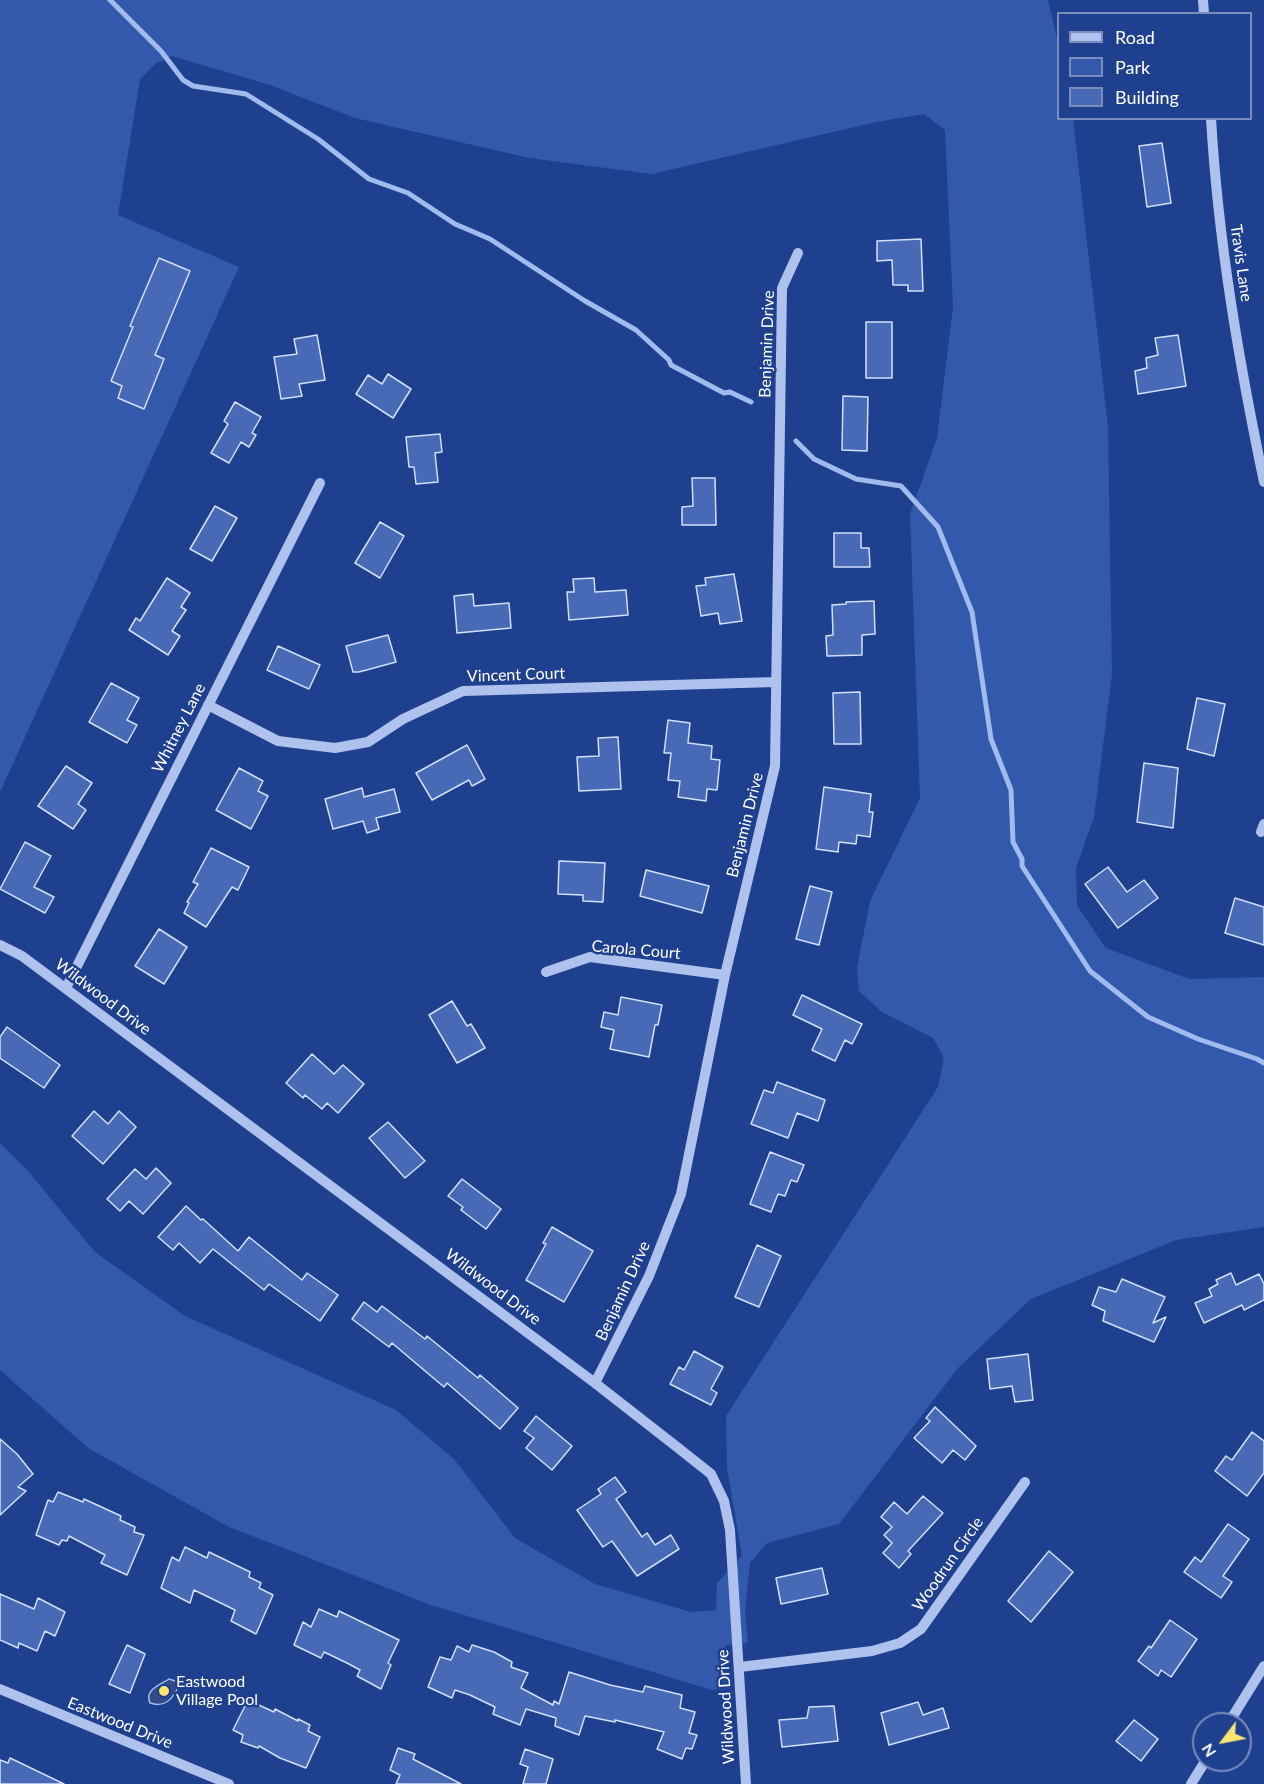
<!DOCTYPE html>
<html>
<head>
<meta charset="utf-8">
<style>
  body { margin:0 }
  #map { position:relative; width:1264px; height:1784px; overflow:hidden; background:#1f408f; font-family:Lato,sans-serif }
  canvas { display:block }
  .legend { position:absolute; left:1057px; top:12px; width:195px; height:108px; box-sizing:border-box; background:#1f408f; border:2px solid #798cbc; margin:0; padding:8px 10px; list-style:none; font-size:18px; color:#fff }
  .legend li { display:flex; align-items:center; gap:12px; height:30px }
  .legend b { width:30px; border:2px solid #798cbc }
  .north { position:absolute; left:1192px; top:1712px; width:60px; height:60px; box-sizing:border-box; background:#1f408f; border:2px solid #798cbc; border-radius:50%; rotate:238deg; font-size:16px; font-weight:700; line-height:24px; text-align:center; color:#fff }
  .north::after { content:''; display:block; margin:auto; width:21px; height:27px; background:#fbe56e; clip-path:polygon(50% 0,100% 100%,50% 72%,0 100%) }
</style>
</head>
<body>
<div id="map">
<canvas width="1264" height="1784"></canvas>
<ul class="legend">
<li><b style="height:8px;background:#aec2ed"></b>Road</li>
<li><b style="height:16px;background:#3259ac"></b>Park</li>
<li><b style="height:16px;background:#4769b6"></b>Building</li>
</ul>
<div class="north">N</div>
</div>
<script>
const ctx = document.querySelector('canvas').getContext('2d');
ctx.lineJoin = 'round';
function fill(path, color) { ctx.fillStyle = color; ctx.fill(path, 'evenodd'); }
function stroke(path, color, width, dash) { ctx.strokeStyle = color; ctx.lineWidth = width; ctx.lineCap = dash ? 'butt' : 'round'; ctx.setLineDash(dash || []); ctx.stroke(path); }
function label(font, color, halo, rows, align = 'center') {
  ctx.font = font + ' Lato,sans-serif'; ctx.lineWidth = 5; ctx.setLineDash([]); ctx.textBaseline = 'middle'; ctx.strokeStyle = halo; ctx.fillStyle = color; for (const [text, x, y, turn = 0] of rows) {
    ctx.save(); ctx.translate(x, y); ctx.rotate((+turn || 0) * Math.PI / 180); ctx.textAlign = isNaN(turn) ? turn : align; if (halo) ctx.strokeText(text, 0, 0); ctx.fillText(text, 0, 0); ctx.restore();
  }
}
fill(new Path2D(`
  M0,0H1048L1058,43V118L1073,119L1108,427L1112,674L1094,817L1076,868L1077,906L1106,948L1189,979L1264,977V1227L1176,1240L1031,1299L958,1368L839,1524L767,1543L750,1563L745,1610L748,1643L725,1645L730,1689L712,1690L431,1605L229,1527L88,1448L0,1370V1143L28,1171L95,1252L185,1316L396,1410L454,1459L515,1538L595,1584L691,1612L716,1610L717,1583L742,1556L727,1468L726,1416L938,1087L944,1058L933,1038L882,1012L859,991L857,968L870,901L920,798L910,514L937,438L953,307L945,130L924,114L876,122L652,174L529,158L355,118L270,85L172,56L155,64L140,79L118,215L239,267L0,792Z`), '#3259ac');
const water = new Path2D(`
  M169,1679L175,1681L178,1687C173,1699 164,1708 150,1703C144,1690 160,1685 169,1679Z`);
fill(water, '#334b86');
stroke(water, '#a1bbee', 1.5);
stroke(new Path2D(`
  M110,0L161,51L183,80L193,86L246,94L318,139L369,179L408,193L455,224L490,239L585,301L636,330L669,360L671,365L724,393L730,392L751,402
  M796,441L814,459L856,479L901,486L938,527L972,612L991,739L1011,790L1013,842L1022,859V866L1090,971L1148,1017L1198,1039L1257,1059L1264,1063`), '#a1bbee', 5);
const building = new Path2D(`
  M1162,143L1171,203L1147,207L1139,146Z
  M921,239L923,291H908V285H893L892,260L877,261V241Z
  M159,258L190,271L155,355L164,359L144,409L118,398L122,386L111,381L133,327L130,326Z
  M866,322H892V378H866Z
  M317,335L325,380L299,384L302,396L281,399L274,357L297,354L294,339Z
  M1178,335L1186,386L1138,394L1135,371L1147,368L1146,358L1158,355L1155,338Z
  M388,374L411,389L393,418L356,394L368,375L382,384Z
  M843,396L868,397L867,451L842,450Z
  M235,402L261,417L252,433L256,435L249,447L241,442L229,463L211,453L228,424L224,421Z
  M440,434L442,452L435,453L438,482L416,484L414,467H409L406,437Z
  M692,478H715L716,525H682V507L693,506Z
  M215,506L237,518L212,561L190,549Z
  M380,522L404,536L380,578L355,563Z
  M834,533H861V548H869L870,567H834Z
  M734,574L742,621L720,624L718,613L701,616L696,586L706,585L705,578Z
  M167,578L190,593L181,607L186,610L172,631L180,636L168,655L129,630L136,618L140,621Z
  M594,578L595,592L626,590L628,615L569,620L567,592H574L573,579Z
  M473,594L474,606L509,603L511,628L457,633L454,596Z
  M874,601L875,634L862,635V655L827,656L826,636L833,635L832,605L846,604V602Z
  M388,635L396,662L359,672H353L346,646Z
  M278,646L320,665L309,689L267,670Z
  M111,683L139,698L127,720L137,725L127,743L89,722Z
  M860,692L861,744H834L833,693Z
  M1197,698L1225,704L1214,756L1187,749Z
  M668,720L690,723L688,743L712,746L711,759L720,760L717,790L707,789L706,801L678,797L680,781L668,780L671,753H664Z
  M618,737L621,789L579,791L577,757L599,756L598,738Z
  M467,745L485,779L472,786L469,780L432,800L416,773Z
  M1144,763L1178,768L1173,828L1137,822Z
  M66,766L92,783L78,804L86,810L73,829L38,806Z
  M239,768L263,781L258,791L268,796L251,829L216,810Z
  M824,787L871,794L869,812H873L870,837L857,835L856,844L839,842L838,852L816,849Z
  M362,788L364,797L394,789L400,812L376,818L379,829L367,833L363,821L333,829L325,799Z
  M25,842L51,856L34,887L54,897L45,913L0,889Z
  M211,848L249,867L238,890L232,887L206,927L184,913L189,903L187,902L198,884L193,882Z
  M559,861L605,863L603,902L583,901V895L558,894Z
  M1108,867L1127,892L1144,880L1158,898L1118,928L1085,884Z
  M646,870L709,886L702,913L640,896Z
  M810,886L832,892L819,945L796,939Z
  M1235,898L1264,907V945L1225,933Z
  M159,929L187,947L164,984L135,966Z
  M802,995L862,1024L852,1044L845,1040L835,1061L812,1050L822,1029L793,1015Z
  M621,997L662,1005L658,1025H655L649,1057L610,1049L614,1030L601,1027L604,1012L618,1015Z
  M452,1001L467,1026L471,1024L485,1048L457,1063L429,1015Z
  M7,1027L60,1065L44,1088L0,1058V1037Z
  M312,1054L334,1074L343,1065L364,1084L338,1113L327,1103L322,1109L305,1095L303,1098L286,1083Z
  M777,1082L825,1100L818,1121L797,1113L788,1138L751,1124L764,1090L773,1093Z
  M94,1111L108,1124L119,1111L136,1127L103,1164L72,1136Z
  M388,1122L425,1161L405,1178L369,1138Z
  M770,1152L804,1165L797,1182L791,1180L785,1196L778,1194L771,1212L750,1204Z
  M156,1168L171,1183L143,1214L129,1201L120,1211L107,1199L135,1169L146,1179Z
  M462,1179L501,1209L486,1229L461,1210L463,1207L448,1196Z
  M186,1206L201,1220L203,1219L238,1251L249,1237L302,1280L307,1273L338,1295L320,1321L269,1284L264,1290L213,1249L200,1263L179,1243L173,1250L158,1237Z
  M552,1227L593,1251L564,1302L526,1280L546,1244L543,1243Z
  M757,1245L781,1256L759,1307L735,1297Z
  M1231,1273L1236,1285L1259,1274L1264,1284V1300L1244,1310L1242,1305L1204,1323L1195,1303L1212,1296L1209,1289L1218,1284L1216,1280Z
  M1122,1279L1165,1297L1153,1323L1166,1317L1154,1342L1103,1321L1105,1311L1092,1305L1099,1287L1116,1292Z
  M364,1302L377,1312L382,1306L425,1339L427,1336L478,1378L480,1375L518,1408L500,1429L447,1383L444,1387L392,1343L389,1347L352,1319Z
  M694,1351L723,1367L711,1389L717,1393L711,1405L670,1384L679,1367L684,1370Z
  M1028,1354L1033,1400L1015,1402L1012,1386L990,1389L987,1359Z
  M935,1407L976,1446L965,1460L953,1450L942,1463L914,1438L930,1421L926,1418Z
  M536,1416L572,1446L552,1470L526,1448L534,1438L524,1431Z
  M1252,1432L1264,1441V1473L1247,1496L1215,1471L1226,1456L1232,1460Z
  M0,1439L17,1454L33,1474L18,1487L26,1491L0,1515Z
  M615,1477L626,1492L616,1499L642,1537L647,1533L655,1545L671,1535L679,1549L637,1576L612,1541L603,1547L577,1510L601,1494L598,1489Z
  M58,1492L83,1502L84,1499L121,1516L120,1520L135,1527L134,1532L144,1535L127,1575L101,1563L105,1555L69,1536L67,1541L62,1540L59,1545L36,1535L48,1500L53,1502Z
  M923,1496L943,1513L908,1551L911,1554L899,1568L883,1553L892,1543L884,1535L892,1527L881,1517L894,1502L907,1514Z
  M1228,1524L1249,1539L1223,1576L1232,1582L1221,1598L1184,1572L1195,1557L1201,1562Z
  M185,1547L207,1558L209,1552L250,1572L249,1577L261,1583L259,1588L273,1595L256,1634L231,1621L235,1610L194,1590L190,1603L161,1588L172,1557L179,1561Z
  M1049,1551L1073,1572L1031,1622L1008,1601Z
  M822,1568L828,1594L781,1604L776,1578Z
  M0,1594L34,1609L38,1598L65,1612L55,1636L45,1631L37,1651L19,1643L18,1648L0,1640Z
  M319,1609L337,1617L339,1611L399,1640L388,1663L391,1665L381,1689L357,1676L360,1670L347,1663L324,1652L321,1658L294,1645L303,1622L311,1627Z
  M1170,1620L1197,1639L1171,1677L1161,1670L1158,1676L1138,1661L1149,1646L1151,1648Z
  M127,1645L145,1654L130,1693L109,1684Z
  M472,1645L494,1652L512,1662L511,1667L528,1673L521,1688L553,1705L554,1701L559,1704L569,1672L610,1685L643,1692L645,1686L682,1695L680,1708L695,1712L689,1733L697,1735L692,1749L686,1748L682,1759L657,1749L664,1732L615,1720V1722L585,1716L579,1735L555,1726L556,1718L526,1709L520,1725L493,1714L495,1707L470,1695L455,1690L452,1698L428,1687L440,1657L451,1660L457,1646L469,1652Z
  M248,1700L274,1712L275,1709L298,1721V1719L310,1725L308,1731L320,1737L306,1768L280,1758L259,1746L258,1748L241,1742L243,1735L233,1730Z
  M918,1702L923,1715L943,1708L949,1728L889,1745L881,1713Z
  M834,1706L838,1741L782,1747L779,1720L807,1718L809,1707Z
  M1134,1720L1158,1739L1141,1761L1116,1741Z
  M398,1748L415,1754L413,1759L461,1784H396L400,1775L390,1770Z
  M525,1749L553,1759L546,1784H523L528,1767L520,1764Z
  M10,1758L64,1784H0V1760L8,1763Z`);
fill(building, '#4769b6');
stroke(building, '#d3dff9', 1.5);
stroke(new Path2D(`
  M1203,0L1204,14
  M1211,118C1218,241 1239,362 1264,482
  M208,705L278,741L335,748L368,742L403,719L463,691L776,682
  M1261,832L1264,824
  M0,945L22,956L595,1383L677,1447L711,1474L724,1501L730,1530L746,1784
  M546,972L590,957L725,975
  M66,988L320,483
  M595,1383L649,1276L681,1194L725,975L775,766L782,288L798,253
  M740,1667L872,1651L900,1643L921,1629L1025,1482
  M0,1689L229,1784
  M1228,1724L1264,1666
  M1191,1784L1206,1760`), '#aec2ed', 10);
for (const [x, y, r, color] of [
  [164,1691,6,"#fbe56e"]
]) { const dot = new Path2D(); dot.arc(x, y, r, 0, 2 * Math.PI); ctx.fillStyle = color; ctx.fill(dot); stroke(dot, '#1f408f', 2); }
label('16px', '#fff', '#1f408f', [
  ["Travis Lane",1241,263,82],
  ["Benjamin Drive",767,344,-88],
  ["Vincent Court",516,675,-2],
  ["Whitney Lane",179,728,-63],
  ["Benjamin Drive",745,825,-76],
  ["Carola Court",636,950,5],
  ["Wildwood Drive",103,997,37],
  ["Wildwood Drive",493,1287,37],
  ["Benjamin Drive",623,1291,-65],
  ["Woodrun Circle",948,1564,-55],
  ["Wildwood Drive",726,1707,-93],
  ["Eastwood Drive",120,1723,22]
]);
label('16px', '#fff', '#1f408f', [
  ["Eastwood",176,1682],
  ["Village Pool",176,1700]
], 'left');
</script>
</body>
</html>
